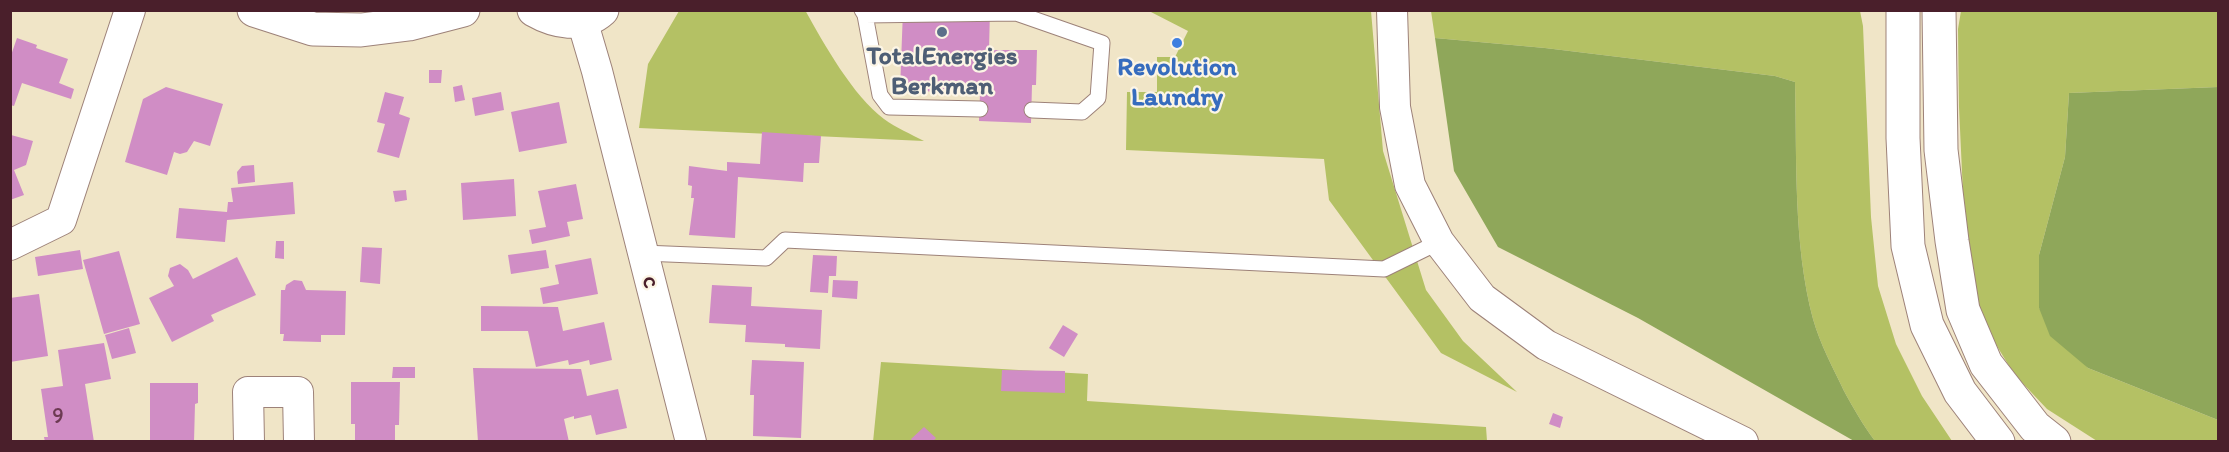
<!DOCTYPE html>
<html>
<head>
<meta charset="utf-8">
<style>
  body { margin:0 }
  #map { position:relative; width:2229px; height:452px; overflow:hidden; background:#f0e5c7; font-family:Itim,sans-serif }
  canvas { display:block }
  .frame { position:absolute; inset:0; border:12px solid #4a1f2b; pointer-events:none }
</style>
</head>
<body>
<div id="map">
<canvas width="2229" height="452"></canvas>
<div class="frame"></div>
</div>
<script>
const ctx = document.querySelector('canvas').getContext('2d');
ctx.lineJoin = 'round';
function fill(path, color) { ctx.fillStyle = color; ctx.fill(path, 'evenodd'); }
function stroke(path, color, width, dash) { ctx.strokeStyle = color; ctx.lineWidth = width; ctx.lineCap = dash ? 'butt' : 'round'; ctx.setLineDash(dash || []); ctx.stroke(path); }
function label(font, color, halo, rows, align = 'center') {
  ctx.font = font + ' Itim,sans-serif'; ctx.lineWidth = 4.5; ctx.setLineDash([]); ctx.textBaseline = 'middle'; ctx.strokeStyle = halo; ctx.fillStyle = color; for (const [text, x, y, turn = 0] of rows) {
    ctx.save(); ctx.translate(x, y); ctx.rotate((+turn || 0) * Math.PI / 180); ctx.textAlign = isNaN(turn) ? turn : align; if (halo) ctx.strokeText(text, 0, 0); ctx.fillText(text, 0, 0); ctx.restore();
  }
}
fill(new Path2D(`
  M805,10C824,44 853,96 884,119C896,128 911,134 924,141L639,128L648,64L679,11Z
  M1149,11H1371L1383,151L1426,290L1463,341L1517,392L1441,353L1329,200L1324,159L1126,150L1127,92H1157V57H1175L1188,31Z
  M1431,11H1860L1863,26L1871,217L1878,286L1896,344L1922,396L1952,441H1875C1863,425 1854,409 1844,391C1833,368 1820,344 1813,319C1793,243 1797,160 1795,82L1775,76L1545,48L1435,38Z
  M1961,11H2218V87L2069,93L2065,157L2039,255V308L2088,368L2218,420V441H2097L2047,409L2014,374L1992,338L1975,295L1965,237L1959,107L1958,29Z
  M881,362L1088,374L1087,401L1486,427L1487,441L873,442Z`), '#b4c164');
fill(new Path2D(`
  M1435,38L1545,48L1775,76L1795,82C1797,160 1793,243 1813,319C1820,344 1833,368 1844,391C1854,409 1863,425 1875,441H1854L1638,318L1498,247L1454,171Z
  M2218,87V420L2088,368L2050,336L2039,308V255L2065,157L2069,93Z`), '#8fa75a');
fill(new Path2D(`
  M903,10H990L989,50H1037L1036,85H1032L1031,123L979,121L980,94L900,90Z
  M17,38L37,45L36,48L68,59L59,83L74,89L71,99L22,83L14,106L10,105V58Z
  M429,70H442L441,83H429Z
  M462,85L465,100L455,102L453,87Z
  M166,87L223,104L210,146L194,141L187,152L180,154L174,152L167,175L125,162L143,99Z
  M385,92L404,97L399,114L410,118L399,158L377,152L385,124L377,122Z
  M501,92L504,110L475,116L472,98Z
  M559,102L567,143L519,152L511,112Z
  M762,132L821,136L819,163H804L803,182L738,177L735,238L689,235L694,198H691L692,186L688,185L689,166L727,171V162L760,164Z
  M11,135L33,141L26,165L14,170L24,195L10,200Z
  M254,165L255,182L238,184L237,172L242,166Z
  M514,179L516,216L463,220L461,183Z
  M293,182L295,214L227,220L225,242L176,238L179,208L227,212L228,202H233L231,188Z
  M576,184L583,219L567,222L570,236L532,244L529,230L546,227L538,191Z
  M406,190L407,200L395,202L393,191Z
  M276,241H284V259L275,258Z
  M362,247L382,248L380,284L360,282Z
  M80,250L83,269L38,276L35,257Z
  M546,250L549,268L511,274L508,255Z
  M119,251L140,324L104,334L83,260Z
  M813,255L837,256L836,276H829L828,293L810,292Z
  M237,257L256,295L211,315L214,321L172,342L149,298L174,286L168,276L170,268L180,264L188,270L193,279Z
  M591,258L598,294L543,304L540,288L559,284L555,265Z
  M294,280L302,281L306,290L346,291L345,335H321V342L283,341L284,334H280L281,290H285L286,285Z
  M833,280L858,281L857,299L832,297Z
  M712,285L752,287L751,306L822,310L820,349L785,347V344L745,342L746,325L709,323Z
  M39,294L48,356L10,362V298Z
  M481,306L558,307L563,331L604,322L612,360L590,365L589,360L569,365L568,360L536,367L528,331H481Z
  M1063,325L1078,334L1064,357L1049,348Z
  M129,328L136,353L112,359L105,335Z
  M104,343L111,379L85,384L94,442H45L44,437H48L41,389L63,386L58,350Z
  M752,360L804,362L801,438L753,436L754,395H750Z
  M393,367H415V378H392Z
  M473,368L581,369L587,396L618,389L627,428L596,435L591,415L574,419V416L564,419L569,442H478Z
  M1002,370L1065,371V393L1001,391Z
  M351,382H400L399,425H395V442H355V424H351Z
  M150,383H198V403L195,404L194,442H150Z
  M1553,413L1563,417L1560,428L1549,424Z
  M924,427L936,438L932,442H913L911,439Z`), '#d08dc5');
const service = new Path2D(`
  M862,10L865,15L1016,13L1018,10
  M1016,13L1102,43L1098,98L1082,112L1032,110
  M865,15L880,95L889,107L980,109
  M643,253L766,258L785,240L1384,269L1439,242`);
const minor = new Path2D(`
  M1392,10L1395,107L1410,185L1439,242L1482,298L1546,345L1743,442
  M582,20L597,71L691,442
  M10,245L61,220L130,10
  M249,442L248,392H298L299,442`);
const tertiary = new Path2D(`
  M254,10L313,29L361,30L409,24L463,10
  M534,10C555,22 582,28 602,10`);
const motorway = new Path2D(`
  M1903,10V138L1908,246L1927,325L1960,392L1998,442
  M1939,10L1941,150L1952,241L1963,310L1986,364L2035,427L2054,442`);
stroke(service, '#9d8279', 17);
stroke(minor, '#9d8279', 32);
stroke(tertiary, '#9d8279', 35);
stroke(motorway, '#9d8279', 35);
stroke(service, '#fff', 15);
stroke(minor, '#fff', 30);
stroke(tertiary, '#fff', 33);
stroke(motorway, '#fff', 33);
for (const [x, y, r, color] of [
  [942,32,6,"#5c6f8a"],
  [1177,43,6,"#3f7fe0"]
]) { const dot = new Path2D(); dot.arc(x, y, r, 0, 2 * Math.PI); ctx.fillStyle = color; ctx.fill(dot); stroke(dot, '#fcf5e5', 2); }
label('22px', '#6c3a52', null, [
  ["9",58,417]
]);
label('bold 26px', '#4e5e75', '#fcf5e5', [
  ["TotalEnergies",942,57],
  ["Berkman",942,87]
]);
label('bold 26px', '#366cbe', '#fcf5e5', [
  ["Revolution",1177,68],
  ["Laundry",1177,98]
]);
label('26px', '#4a1f2b', '#fcf5e5', [
  ["c",650,282,76]
]);
</script>
</body>
</html>
